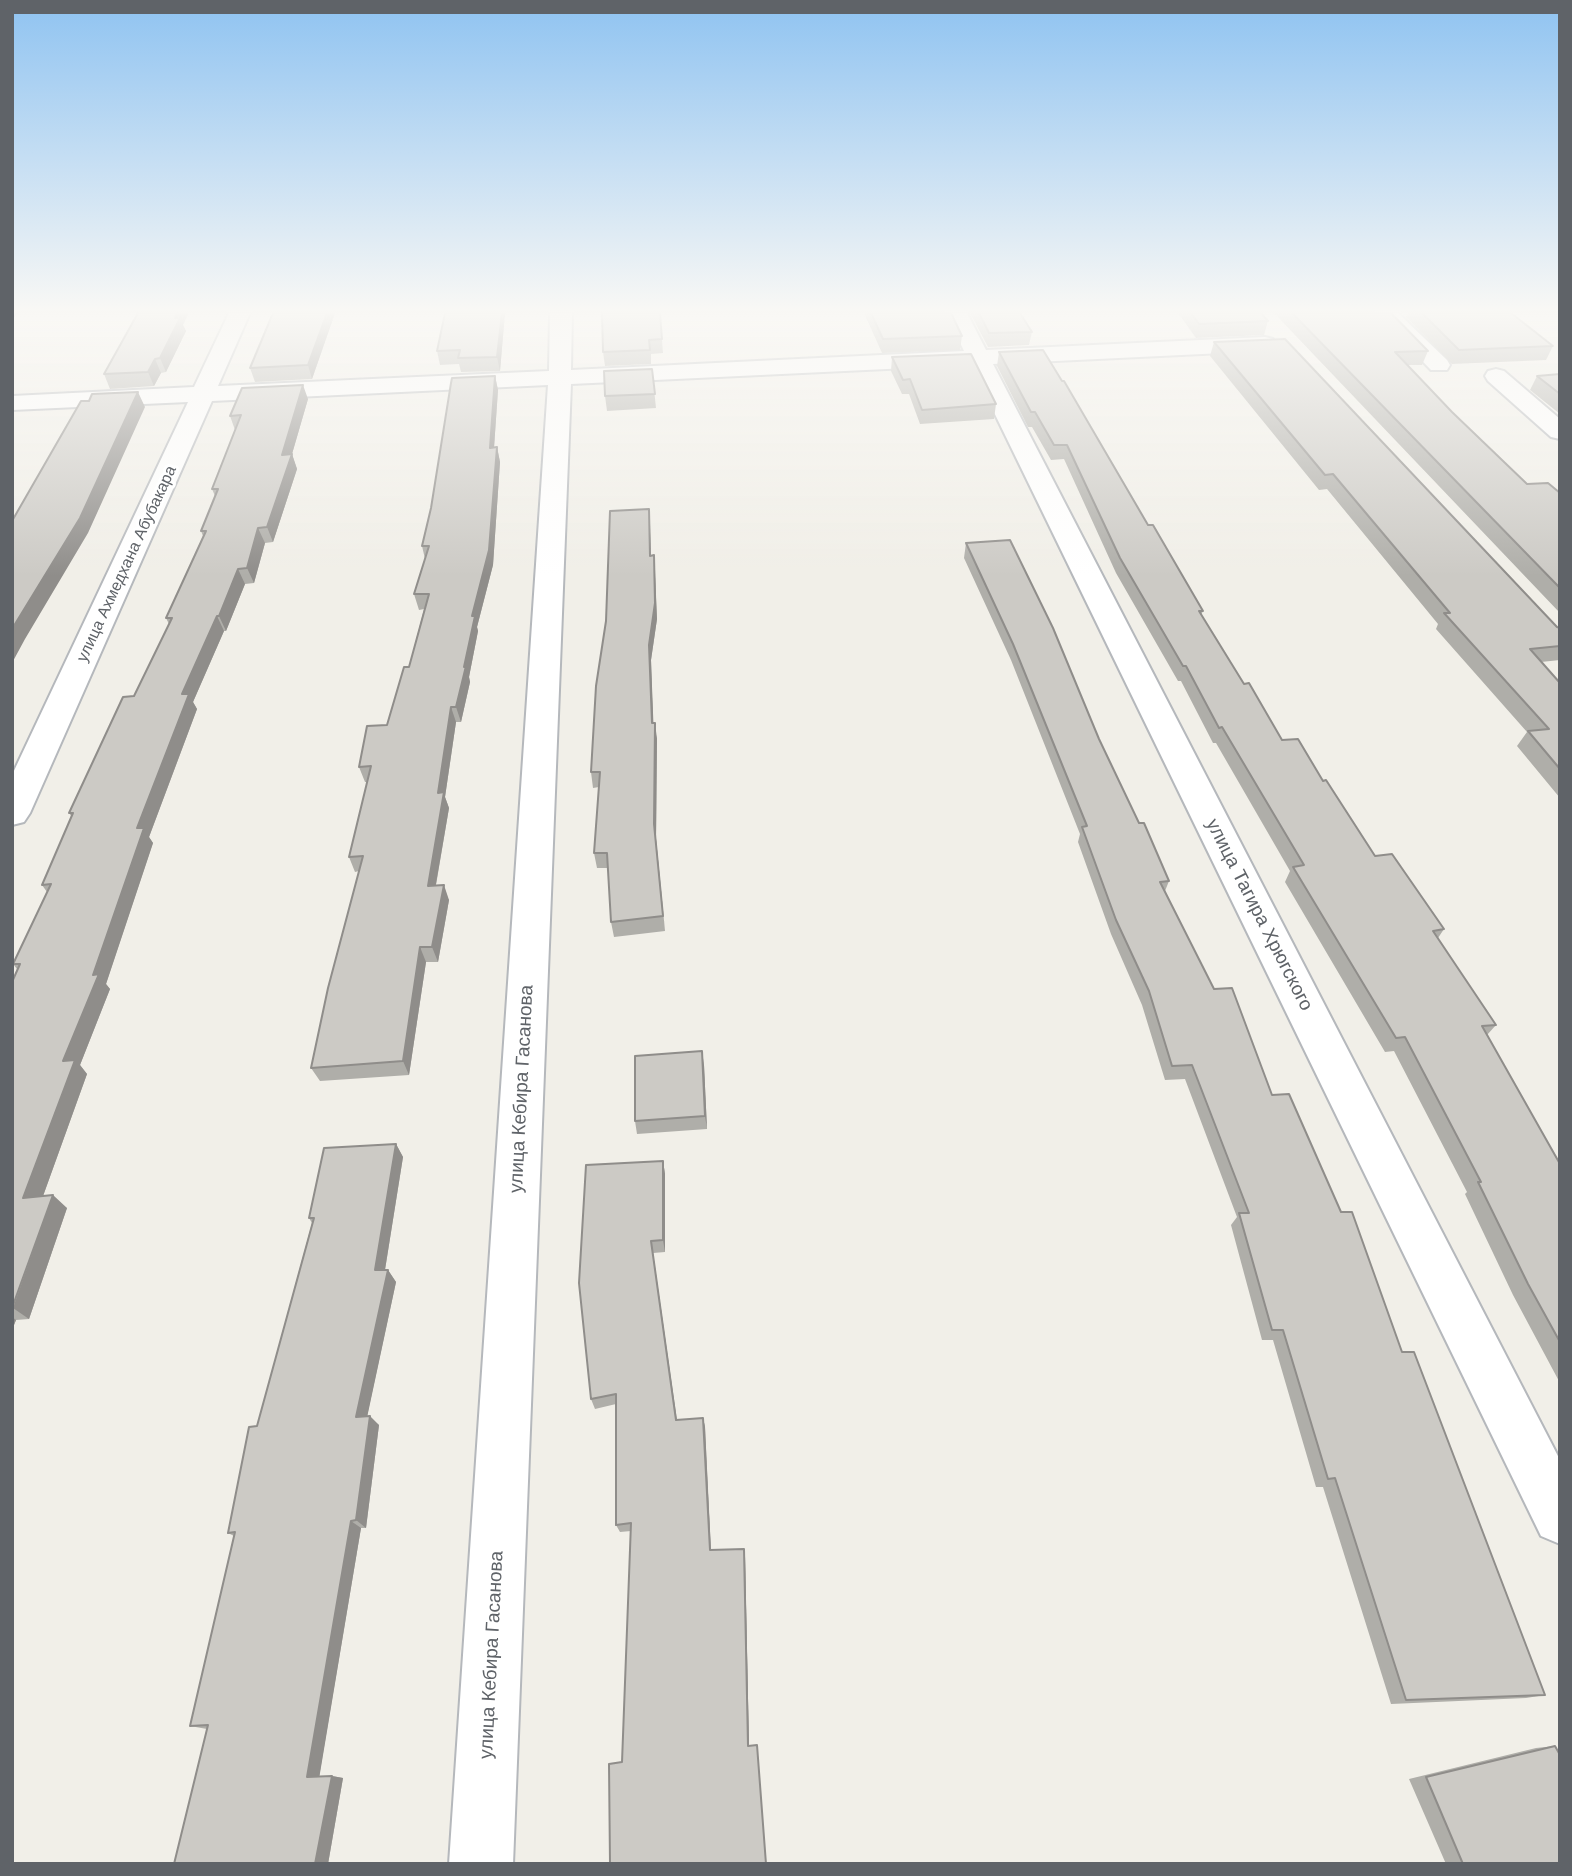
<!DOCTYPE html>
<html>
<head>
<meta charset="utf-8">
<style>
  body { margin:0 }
  #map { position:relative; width:1572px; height:1876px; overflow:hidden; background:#f1efe8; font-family:Arial,sans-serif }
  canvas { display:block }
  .frame { position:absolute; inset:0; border:14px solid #5f6368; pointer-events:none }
</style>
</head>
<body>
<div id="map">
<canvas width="1572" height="1876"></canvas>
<div class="frame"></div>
</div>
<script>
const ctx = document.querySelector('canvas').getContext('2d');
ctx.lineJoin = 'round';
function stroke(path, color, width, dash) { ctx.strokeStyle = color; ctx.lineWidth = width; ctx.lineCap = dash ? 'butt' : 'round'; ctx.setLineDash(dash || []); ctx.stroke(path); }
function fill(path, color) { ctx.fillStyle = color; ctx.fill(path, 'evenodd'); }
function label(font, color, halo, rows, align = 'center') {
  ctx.font = font + ' Arial,sans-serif'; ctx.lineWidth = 6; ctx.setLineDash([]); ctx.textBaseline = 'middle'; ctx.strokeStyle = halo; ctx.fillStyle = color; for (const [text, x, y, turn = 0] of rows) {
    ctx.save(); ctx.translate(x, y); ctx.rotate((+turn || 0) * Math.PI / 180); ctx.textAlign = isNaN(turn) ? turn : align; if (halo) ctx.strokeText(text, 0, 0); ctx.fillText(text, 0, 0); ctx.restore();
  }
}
const minor = new Path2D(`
  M229,313H250L218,386L549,371L550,313H572L571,370L964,351L946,313H967L986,350L1265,337L1273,339L1276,344L1273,349L1265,351L993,364L1560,1460V1544L1541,1536L971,365L571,384L513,1864H449L548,385L212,401L30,813L24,822L12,825V775L188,402L12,410V396L194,387Z
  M1376,313H1398L1447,360L1450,365L1447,370H1431Z
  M1496,369L1504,371L1560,419V439L1551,437L1488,381L1485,376L1488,371Z`);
stroke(minor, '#b5b8bc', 4);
fill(minor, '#fff');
fill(new Path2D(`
  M273,313H335L312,379L255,382L250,368Z
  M505,313L500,371L461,372L459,364L440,365L437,351Z
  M660,313L663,353L651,354V364L605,366L603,352Z
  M864,313H951L962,336L960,350L882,353Z
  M970,313H1020L1032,332L1029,345L988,347Z
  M1178,313H1261L1268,321L1264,335L1196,338Z
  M1274,313H1391L1428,351L1422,365H1408L1452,412L1527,484L1560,493V613Z
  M1408,313H1511L1553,346L1546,360L1452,364L1406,317Z
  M183,325L186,331L166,372L161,373L154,386L110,389L104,374Z
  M1214,342L1557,627L1560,628V660L1541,662L1560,683V798L1517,746L1527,732L1436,629L1438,624L1327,489L1319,490L1210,356Z
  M999,352L1148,525L1203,611L1201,615L1244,684L1282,740L1323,781L1375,856L1444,929L1438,938L1496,1025L1487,1035L1560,1164V1383L1513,1295L1465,1194L1467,1192L1394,1051L1385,1052L1285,882L1290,871L1216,743H1213L1181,681H1178L1116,573L1064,459L1051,460L1032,427H1028L997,366Z
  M892,357L996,404L994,419L920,424L909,394H902L891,371Z
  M652,369L656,408L607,411L605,396Z
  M1560,374V414L1530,390L1537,376Z
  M495,376L498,390L494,448L497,447L500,462L493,565L477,627L478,631L469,677L470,682L461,722H456L445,797L449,808L436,885L449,900L438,962H426L409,1075L320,1081L311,1068L359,871L355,872L349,857L367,782H365L359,767L387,725L409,667L424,609L419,610L414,594L425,559L422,546Z
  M308,399L292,454L297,469L273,542L265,543L254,583L245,584L226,631H224L193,702L197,709L149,837L153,843L106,984L110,989L80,1065L87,1074L43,1196L67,1208L29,1319L16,1320L12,1330V982L17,969L13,964L47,892L42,885L72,817L69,813L134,696L169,624L166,618L203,536L201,531L215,496L212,489L235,430L230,416Z
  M649,509L651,555L655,570L657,619L651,660L653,723L657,739L656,839L665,931L614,937L611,922L608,868H597L594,853L599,787L593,788L591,772Z
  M966,543L1099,739L1139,823L1169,881L1165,891L1214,989L1272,1095L1402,1352L1545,1695L1526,1698L1391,1704L1323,1487H1316L1273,1340H1262L1231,1225L1237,1217L1185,1079L1165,1080L1142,1005L1111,934L1078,842L1080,834L1011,660L964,558Z
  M704,1065L707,1129L637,1134L635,1121Z
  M396,1144L403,1157L385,1270H388L396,1282L367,1416L379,1425L366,1528H361L319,1777L332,1776L343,1778L328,1864L207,1729L190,1726L234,1536L228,1533L312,1223L309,1218Z
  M663,1161L665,1174V1252L653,1253L677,1420L703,1418L705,1427L711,1550L745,1556L749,1746L758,1748L622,1762L631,1531L620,1532L616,1525V1404L595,1409L591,1399Z
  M1555,1746L1560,1864H1446L1409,1779L1536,1748Z`), '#afaea9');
fill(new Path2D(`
  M12,313H18L12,320Z
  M177,313H189L183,325L186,331L166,372L160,358Z
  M327,313H335L312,379L308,365Z
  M502,313H505L500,371L497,357Z
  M155,359L161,373L154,386L148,372Z
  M495,376L498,390L493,462L490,448Z
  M303,385L308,399L292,454L297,469L273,542L267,527L282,455Z
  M138,392L145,407L88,533L25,639L12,663V629Z
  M497,447L500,462L493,565L477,627L478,631L469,677L470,682L461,722L456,707L472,616Z
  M649,509L650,524L651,571L650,556Z
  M258,528L265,543L254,583L247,568Z
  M654,555L657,619L651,660L654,739L652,723L649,645Z
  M238,569L245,584L226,631L219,616Z
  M217,616L224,631L193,702L197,709L149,837L153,843L106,984L110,989L80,1065L87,1074L38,1210L23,1198L63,1061L93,975L137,828L182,694Z
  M451,707L456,722L445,797L449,808L433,901L428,886L438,793Z
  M655,723L657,739L656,839L665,931L654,824Z
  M444,885L449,900L438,962L432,947Z
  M420,947L426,962L409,1075L403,1061Z
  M702,1051L704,1065L707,1129L705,1116Z
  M396,1144L403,1157L383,1282L375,1270Z
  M663,1161L665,1174V1252L663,1240Z
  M53,1195L67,1208L29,1319L13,1308Z
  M651,1241L653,1253L678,1430L676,1420Z
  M388,1270L396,1282L365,1427L356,1417Z
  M12,1317L16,1320L12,1330Z
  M370,1416L379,1425L366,1528L356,1520Z
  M703,1418L705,1427L711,1557L710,1550Z
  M351,1521L361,1528L319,1779L307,1777Z
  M744,1549L745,1556L749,1749L748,1746Z
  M332,1776L343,1778L328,1864H315Z`), '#8f8d8a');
const building = new Path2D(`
  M138,313H177L175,318H180L160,358L155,359L148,372L104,374Z
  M273,313H327L308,365L250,368Z
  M445,313H502L497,357L458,358L460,350L437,351Z
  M602,313H660L662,339L649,340L650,350L603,352Z
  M871,313H951L962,336L883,339Z
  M979,313H1020L1032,332L989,333Z
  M1191,313H1261L1268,321L1199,324Z
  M1292,313H1391L1428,351L1395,352L1452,412L1527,484L1548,483L1560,493V588Z
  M1422,313H1511L1553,346L1459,350Z
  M1285,339L1557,627L1560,628V646L1530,649L1560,683V769L1528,731L1549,729L1444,613H1450L1333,474L1325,475L1214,342Z
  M1043,350L1062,381H1064L1148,525H1153L1203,611H1199L1244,684L1249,683L1282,740L1298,739L1323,781L1326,780L1375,856L1392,854L1444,929L1433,931L1496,1025L1482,1026L1560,1164V1342L1528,1284L1478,1182H1481L1405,1037L1396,1038L1293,867L1304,865L1222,727L1219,728L1186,666H1183L1120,558L1067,445H1054L1035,412H1031L999,352Z
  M971,354L996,404L922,410L910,379L903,380L892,357Z
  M652,369L655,394L605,396L604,371Z
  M1560,374V394L1537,376Z
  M495,376L490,448L497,447L489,550L472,616H475L464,667L466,666L456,707H451L438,793L444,792L428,886L444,885L432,947H420L403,1061L311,1068L328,988L363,856L349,857L371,766L359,767L367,726L387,725L404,667H409L429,594H414L429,546H422L431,508L451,383L452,378Z
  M303,385L282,455L292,454L267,527L258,528L247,568L238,569L219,616H217L182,694H189L137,828H144L93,975L99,974L63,1061L75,1060L23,1198L53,1195L12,1308V982L20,964H13L51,884L42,885L73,813H69L123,697L134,696L172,618H166L206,531H201L218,489H212L241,415L230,416L242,388Z
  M138,392L80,518L12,629V521L81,401H89L92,394Z
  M649,509L650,556L654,555L655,603L649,645L652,723H655L654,824L663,916L611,922L607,853H594L600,772H591L596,686L606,621L610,511Z
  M1010,540L1053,628L1099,739L1139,823H1144L1169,881L1160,882L1214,989L1232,988L1272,1095L1289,1094L1341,1212H1352L1402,1352H1414L1545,1695L1406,1700L1335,1478L1328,1479L1283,1330H1272L1239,1213H1249L1192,1065L1172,1066L1149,991L1116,920L1082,827L1087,826L1013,644L966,543Z
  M702,1051L705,1116L635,1121V1056Z
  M396,1144L375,1270H388L356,1417L370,1416L356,1520L351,1521L307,1777L332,1776L315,1864H174L208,1725L190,1726L235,1532L228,1533L249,1427L257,1426L314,1218H309L324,1148Z
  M663,1161V1240L651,1241L676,1420L703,1418L710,1550L744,1549L748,1746L757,1745L766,1864H610L609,1764L622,1762L631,1523L616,1525V1394L591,1399L579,1283L586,1165Z
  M1555,1746L1560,1755V1864H1463L1426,1777Z`);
fill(building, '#cccac5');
stroke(building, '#8f8d8a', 2);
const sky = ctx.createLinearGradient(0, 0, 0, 576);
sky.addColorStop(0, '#8fc3f1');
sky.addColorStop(0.54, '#f9f8f5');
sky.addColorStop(1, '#f9f8f500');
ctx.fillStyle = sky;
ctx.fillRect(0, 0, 1572, 576);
label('16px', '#5f6368', '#fff', [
  ["улица Ахмедхана Абубакара",127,564,-65]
]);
label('19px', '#5f6368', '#fff', [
  ["улица Тагира Хрюгского",1259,915,63],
  ["улица Кебира Гасанова",522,1089,-87],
  ["улица Кебира Гасанова",492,1655,-87]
]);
</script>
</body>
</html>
